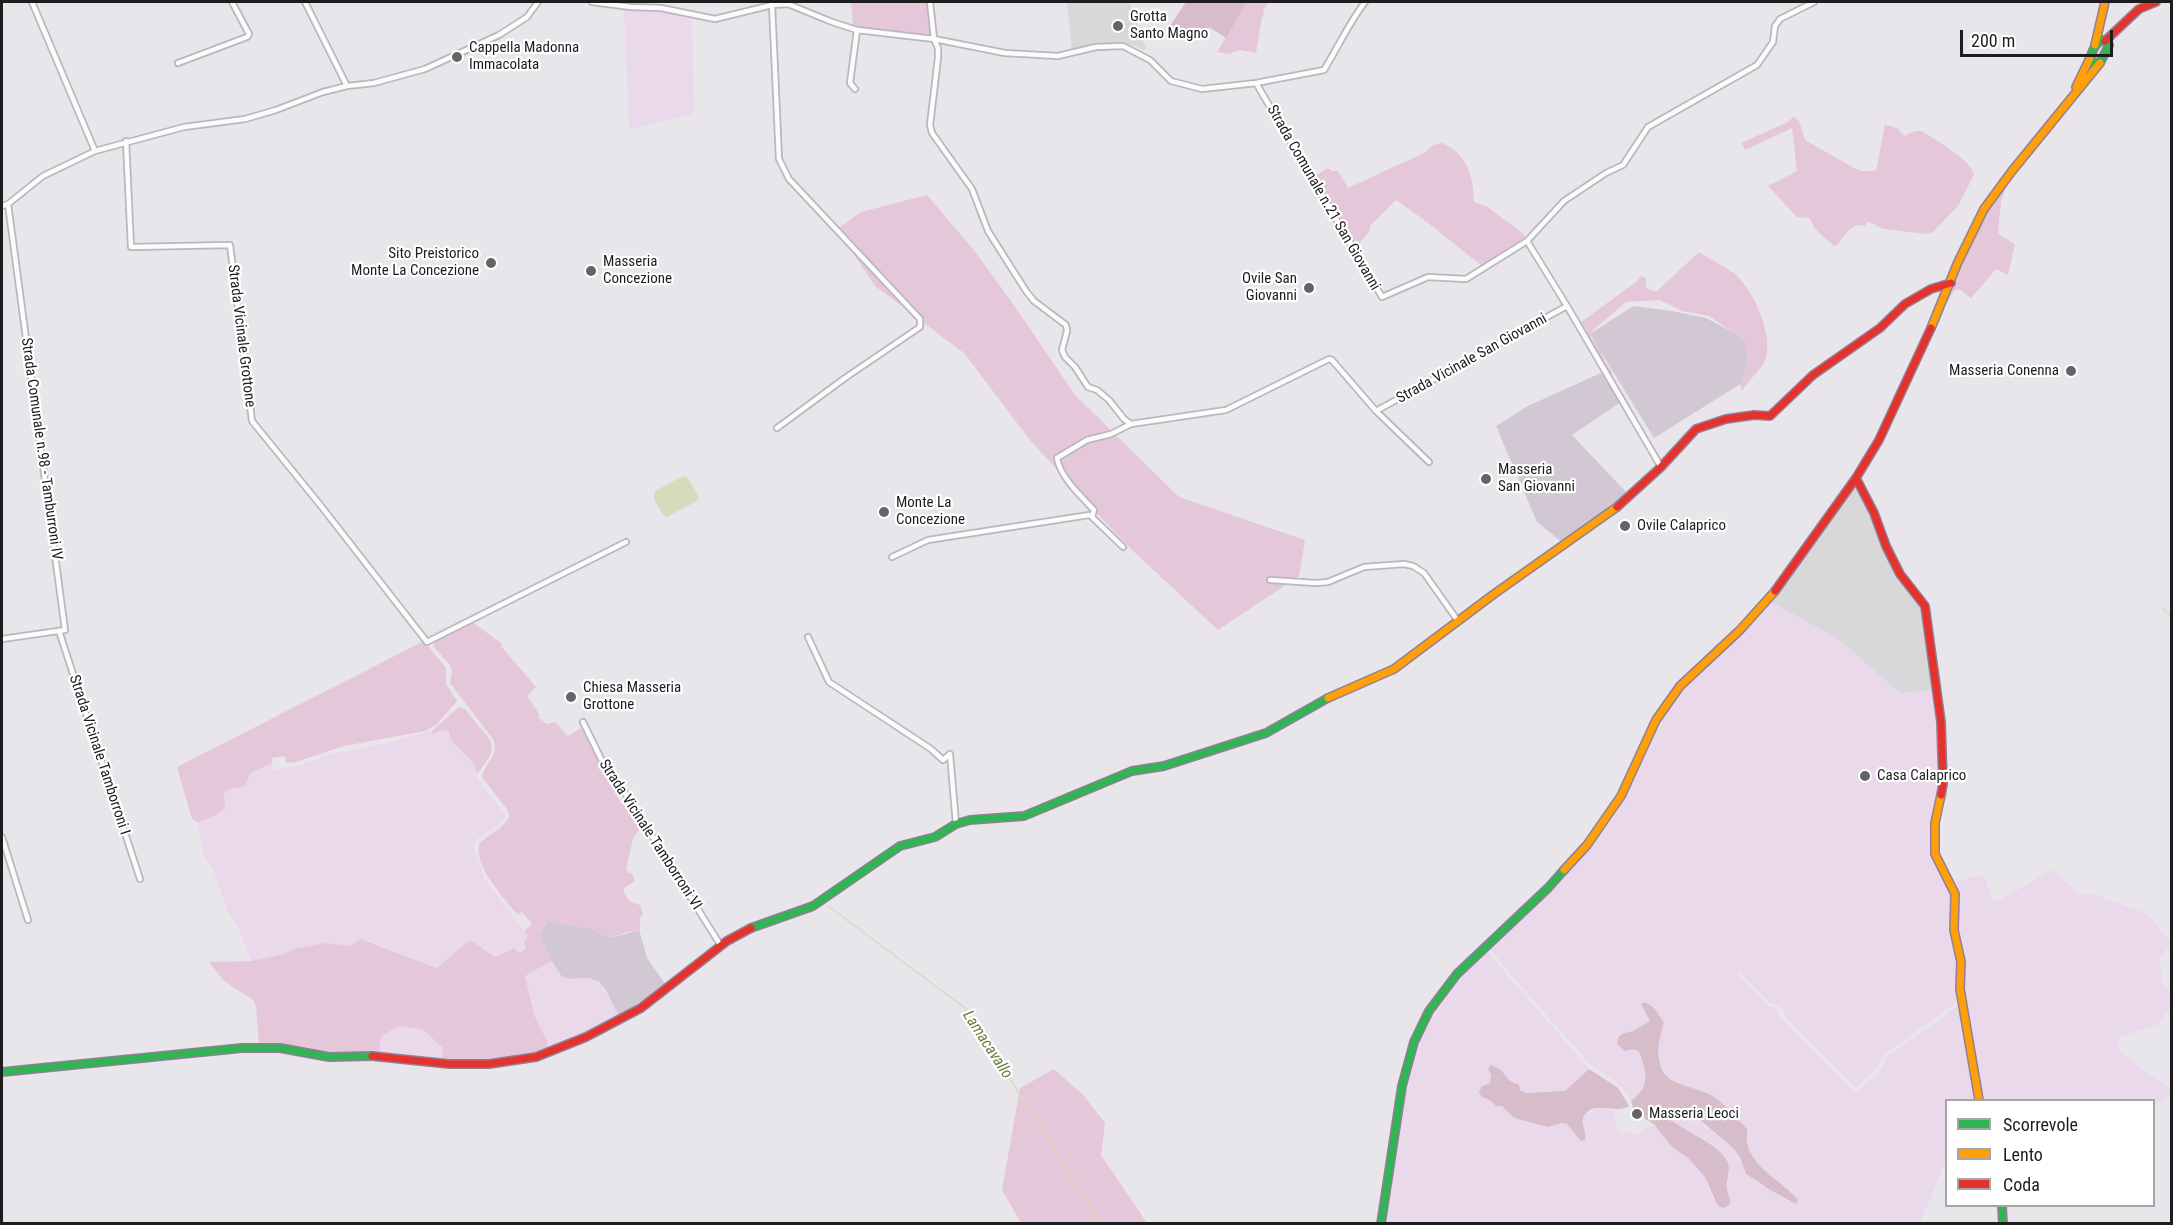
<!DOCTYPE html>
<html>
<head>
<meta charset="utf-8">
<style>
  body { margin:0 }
  #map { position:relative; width:2173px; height:1225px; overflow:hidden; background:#e8e5eb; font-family:"Roboto Condensed",sans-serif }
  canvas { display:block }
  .frame { position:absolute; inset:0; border:3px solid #1d1d1d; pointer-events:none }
  .legend { position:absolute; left:1945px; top:1099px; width:210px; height:108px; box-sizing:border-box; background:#fff; border:2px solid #a5a5a5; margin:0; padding:8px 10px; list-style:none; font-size:18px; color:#1d1d1d }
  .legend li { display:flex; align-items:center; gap:12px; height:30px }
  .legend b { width:30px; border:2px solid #a5a5a5 }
  .scale { position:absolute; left:1960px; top:30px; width:153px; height:27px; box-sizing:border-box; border:3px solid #1d1d1d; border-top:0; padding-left:8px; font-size:18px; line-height:21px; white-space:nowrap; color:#1d1d1d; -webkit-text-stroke:4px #fff; paint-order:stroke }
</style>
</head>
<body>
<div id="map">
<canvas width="2173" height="1225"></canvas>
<div class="frame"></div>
<ul class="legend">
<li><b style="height:8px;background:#30b455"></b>Scorrevole</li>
<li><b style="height:8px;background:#ff9f0a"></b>Lento</li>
<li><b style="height:8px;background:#e5322d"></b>Coda</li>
</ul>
<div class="scale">200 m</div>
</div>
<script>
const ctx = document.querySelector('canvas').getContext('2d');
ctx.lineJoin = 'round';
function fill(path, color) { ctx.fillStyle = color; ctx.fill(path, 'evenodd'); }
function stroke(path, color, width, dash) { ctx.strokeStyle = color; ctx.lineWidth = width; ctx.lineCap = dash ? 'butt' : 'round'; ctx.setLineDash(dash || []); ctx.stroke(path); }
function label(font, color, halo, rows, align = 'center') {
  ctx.font = font + ' "Roboto Condensed",sans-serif'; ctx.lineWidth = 4.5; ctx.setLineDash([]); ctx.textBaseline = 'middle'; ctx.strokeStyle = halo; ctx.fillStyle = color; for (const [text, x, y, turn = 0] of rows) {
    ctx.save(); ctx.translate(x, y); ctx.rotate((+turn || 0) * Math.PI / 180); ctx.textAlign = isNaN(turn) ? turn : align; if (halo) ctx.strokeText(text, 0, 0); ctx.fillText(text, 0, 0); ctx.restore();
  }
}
fill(new Path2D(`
  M1853,488L1858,490L1862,495L1877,527L1920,602L1925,624L1934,690L1900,693L1838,639L1771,602Z`), '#d8d7da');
fill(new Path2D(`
  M1067,2H1129L1146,49L1144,50L1132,45L1118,43L1072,49Z`), '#d8d7d9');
fill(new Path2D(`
  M1633,306L1672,311L1706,318L1746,339L1753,376L1654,438L1590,334Z
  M1603,372L1621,402L1572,435L1628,494L1563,543L1537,522L1496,426L1528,406Z
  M547,921L589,928L611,938L636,931L640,933L647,958L666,985L619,1016L604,987L589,978L571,979L562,977L554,966L539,935Z`), '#d1c8d3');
fill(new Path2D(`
  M624,6L661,8L692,14L694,114L629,129Z
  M1771,602L1838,639L1899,693L1934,690L1938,715L1940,785L1933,853L1934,862L1951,883L1981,875L1985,879L1992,898L1998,901L2052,870L2079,894L2091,893L2142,912L2152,919L2171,943L2160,959L2162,984L2171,993V1007L2158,1024L2119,1037L2118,1049L2139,1067L2171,1089V1094L2154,1106V1100H1946V1160L1920,1223L1387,1224L1406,1089L1410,1070L1420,1040L1438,1010L1456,984L1473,965L1488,953L1589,1069L1565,1091L1525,1093L1520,1090L1515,1082L1510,1081L1500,1069L1491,1065L1490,1100L1496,1106H1501L1514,1118L1548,1127L1561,1123L1567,1124L1581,1141L1584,1116L1601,1106L1614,1110L1618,1132L1639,1134L1654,1124L1672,1147L1687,1157L1705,1177L1714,1200L1730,1195L1727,1189L1729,1173L1699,1137L1676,1125L1669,1118V1112L1673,1110L1686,1111L1733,1148L1740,1157L1746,1173L1755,1181L1788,1201L1798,1200L1790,1190L1755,1164L1746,1141L1747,1129L1715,1097L1670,1079L1658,1062L1659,1037L1664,1022L1642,1003L1650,1021L1633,1032L1622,1034L1634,1049L1639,1052L1646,1073L1645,1086L1640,1094L1631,1101L1626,1092L1616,1082L1592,1066L1527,993L1491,950L1572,870L1614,817L1627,796L1669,705L1682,689L1752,624ZM1959,970L1967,1047L1962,1030L1961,1004H1959L1941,1020L1889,1055L1877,1075L1856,1093L1781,1018L1775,1007H1770L1736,972L1738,971L1769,1002L1782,1008L1786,1018L1856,1088L1873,1071L1885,1054L1959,1000L1956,988Z
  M445,730L450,731L472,761L478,779L505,815V819L501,823L477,839L474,847L484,878L528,936L521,952L511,949L495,957L438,968L367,940L351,946L326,943L293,949L285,954L251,961L240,932L227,909L214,872L203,854L198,822L215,817L225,807L224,793L229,789L244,787L251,773L272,763L273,770L298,766L335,753L379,745L432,731V734L436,733Z
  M552,961L562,977L571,979L589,978L600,982L619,1016L588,1033L547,1050V1041L534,1015L525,976Z
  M398,1026L422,1029L443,1048L442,1060L379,1053L381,1036Z`), '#e9d9ea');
fill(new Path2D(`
  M851,2H930L934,39L853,27Z
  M1247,2H1269L1263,10L1264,15L1262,17L1256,53L1240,50L1228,54L1217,52Z
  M1794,116L1799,121L1805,140L1854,168L1862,171H1876L1885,124L1898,129L1904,136L1915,131H1922C1935,140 1972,160 1974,175L1958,206L1932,233L1926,234L1883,229L1867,221L1865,226L1857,225L1850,229L1837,245L1834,246L1816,230L1809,218L1797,217L1768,186L1797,171L1792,128L1745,150L1741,143L1788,122Z
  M1442,143C1468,154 1473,176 1474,202L1486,206L1524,234L1525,237L1482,266L1427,222L1396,200L1370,226L1369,232L1356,247L1333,216L1313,177L1328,168L1332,171H1338L1348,188L1424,153L1433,145Z
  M2002,189L2005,191L2001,201L1998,234L2015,244L2008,275L1996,269L1971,298L1959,289L1954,291L1944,306L1972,236Z
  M927,195L973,249L1011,301L1075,395L1179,497L1305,540L1299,576L1218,630L1132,550L1105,522L1029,439L965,354L875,286L837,229L861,212Z
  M1699,252C1711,260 1724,266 1735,274C1753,290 1773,333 1766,358C1762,370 1749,379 1742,391L1740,384C1747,368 1750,357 1744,340L1709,316L1682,311L1660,300L1626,302L1592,331L1591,338L1599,347L1605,362L1612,371L1611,375L1631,414L1581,322L1636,282L1640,276L1646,278V288L1656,292Z
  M470,623H474L502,644L501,646L536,687L527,696L539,714V718L547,724L555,722L568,736L581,728L603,768L621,795L618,798L622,804L625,802L632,807L644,829H639L633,839L626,869L628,872L632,874L635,881L624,888V892L630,902L640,905L643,914L640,918V933C631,928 620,935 611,938L589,928L547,921L539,935L552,961L525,976L534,1015L547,1041V1050L515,1059L501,1060H442L443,1048L422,1029L399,1026L381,1036L379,1053L319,1052L300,1048L259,1045L256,1006L253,1000L224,981L209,962L251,961L285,954L293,949L326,943L351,946L361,939L437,968L470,940L495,957L514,948L518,952H521L525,948L524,942L528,936L524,931L532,924L522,912L518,915C505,900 471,863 480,842L500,828L509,818V813L506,808L482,777C485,762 500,756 493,739L450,683L452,671L450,665L433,646L437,639Z
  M424,641L446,668V684L457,701L437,724L425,731L344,746L296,762L286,763L285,756L272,758V763L251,773L244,787L229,789L224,793L225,807C218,817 209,818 198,822L192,819L177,767Z
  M459,707L465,709L490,740C496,753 485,763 477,774L472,761L451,740L449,731L445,730L432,734V731Z
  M1054,1069L1084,1096L1105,1123L1101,1155L1147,1223H1021L1002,1190L1020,1088Z`), '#e5c7da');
fill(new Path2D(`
  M1186,2H1247L1226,38L1209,27L1201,35L1194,36L1191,41L1177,37L1168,29Z
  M1645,1002L1654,1008L1664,1022C1659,1040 1652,1064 1670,1079C1677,1084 1704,1091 1713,1096C1720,1100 1741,1122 1747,1129C1748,1134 1746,1139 1747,1143C1754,1171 1781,1179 1798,1200L1796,1204L1772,1191L1746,1174L1740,1157L1733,1148L1693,1114C1685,1111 1677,1108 1669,1112V1118C1684,1132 1718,1143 1727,1161C1732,1170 1725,1181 1727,1190C1729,1195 1730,1198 1730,1204L1724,1208L1718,1206L1705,1177L1687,1157L1672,1147L1654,1124L1645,1119L1642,1108L1634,1110L1631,1101C1651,1086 1647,1073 1639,1052L1634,1049L1625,1051L1617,1044L1618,1038L1622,1034L1633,1031L1650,1021L1641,1004Z
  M1491,1065L1500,1069L1510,1081L1519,1085L1520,1090L1526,1093L1565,1091L1589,1069L1618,1088L1629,1106C1615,1115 1594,1099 1584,1116C1580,1124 1587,1132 1585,1140L1581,1141L1567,1124L1561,1123L1548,1127L1514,1118L1502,1106H1496L1490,1100L1482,1097L1479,1092L1481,1087L1490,1083L1491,1075L1488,1069Z`), '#d6bdc9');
fill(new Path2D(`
  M1078,2H1103L1107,36L1082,38Z`), '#d9d7da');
fill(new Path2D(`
  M683,476L688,478L699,498L697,501L667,517L663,515L654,499L655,491Z`), '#d8dabc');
stroke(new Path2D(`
  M2162,608L2172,617
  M828,906L965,1008L1102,1224`), '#d8dabc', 1.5);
const street = new Path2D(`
  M32,2L95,151
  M305,2L347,86
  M592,2L631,7L661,8L715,19L772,5L788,4L832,22L857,30L934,39L1005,53L1058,56L1096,47L1123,46L1150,60L1171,81L1202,89L1256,83L1324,70C1338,47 1349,23 1365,2
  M930,2L934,39L938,48V58L930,125L932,133L972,189L988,231L1026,291L1034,301L1066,325L1067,331L1062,350L1065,357L1075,367L1088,387L1097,390L1109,400L1124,419L1131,424
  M772,5L779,159L789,179L920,319V327L845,378L777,428
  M178,63L247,37L249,34L232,2
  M1256,83L1382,297L1428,277L1466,279L1527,241L1564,201L1606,173L1623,165L1648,127L1757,65L1773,42L1775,26L1780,19L1814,2
  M855,89L850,83L857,30
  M126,141L131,247L230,245L252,421L321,506L427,642L626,542
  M2,206L8,204L43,176L95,151L184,127L245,119L276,110L323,92L347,86L374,83L425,69L499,35L527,17L538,2
  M1527,241L1567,306L1661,467
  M1376,411L1567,306
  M1092,517L1123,547
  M892,557L928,540L1089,515L1092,517L1094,510C1081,496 1060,477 1057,458L1087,440L1111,434L1131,424L1226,410L1329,359L1332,360L1376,411L1429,462
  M1270,580L1316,583L1328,582L1364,567L1404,564L1413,566L1424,573L1458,621
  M59,631L140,879
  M808,637L829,682L931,749L943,760L950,754L956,824
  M2,639L65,630L8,204
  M583,722L606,769L622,788L721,946
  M2,837L28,920`);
const fast = new Path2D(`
  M2104,40L2109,45L2101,61L2094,64L2090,58C2093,50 2095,42 2104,40Z
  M751,928L813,906L900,846L935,837L956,824L970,820L1024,816L1132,771L1164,766L1266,733L1328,698
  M2,1072L242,1048H280L329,1057L372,1056
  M2002,1206L2003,1224
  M1381,1224L1402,1086L1414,1042L1429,1011L1457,974L1548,888L1564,870`);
const slow = new Path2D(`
  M2095,45L2105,2
  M2076,87L2090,58
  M1931,328L1958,262L1984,209L2012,171L2100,63
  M1328,698L1394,669L1494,594L1617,507
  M1941,795L1935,823V854L1955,894L1954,930L1961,962L1960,989L1979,1100
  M1564,870L1587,845L1621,796L1656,720L1680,686L1740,630L1775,591`);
const jam = new Path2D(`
  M2105,41L2139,9L2156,2
  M1856,478L1874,513L1886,546L1900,574L1925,606L1941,722L1943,784L1941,795
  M1617,507L1661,467L1696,429L1726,419L1754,415L1770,416L1813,375L1880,328L1905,304L1931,289L1951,283
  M1775,591L1856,478L1879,440L1931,328
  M372,1056L449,1064H489L536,1057L586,1037L641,1008L727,941L751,928`);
stroke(street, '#bab8bb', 8);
stroke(fast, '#927f93', 10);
stroke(slow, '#927f93', 10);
stroke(jam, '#927f93', 10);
stroke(street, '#fcfbfc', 4.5);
stroke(fast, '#30b455', 7);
stroke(slow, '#ff9f0a', 7);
stroke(jam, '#e5322d', 7);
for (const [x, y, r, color] of [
  [1118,26,6,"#646365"],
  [457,57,6,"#646365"],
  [491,263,6,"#646365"],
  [591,271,6,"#646365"],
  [1309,288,6,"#646365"],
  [2071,371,6,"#646365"],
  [1486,479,6,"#646365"],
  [884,512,6,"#646365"],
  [1625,526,6,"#646365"],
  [571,697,6,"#646365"],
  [1865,776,6,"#646365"],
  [1637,1114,6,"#646365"]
]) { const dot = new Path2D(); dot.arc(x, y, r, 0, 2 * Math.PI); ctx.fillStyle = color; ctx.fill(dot); stroke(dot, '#fff', 2); }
label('15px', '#1d1d1d', '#fff', [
  ["Grotta",1130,17],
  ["Santo Magno",1130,34],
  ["Cappella Madonna",469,48],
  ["Immacolata",469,65],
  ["Sito Preistorico",479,254,"right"],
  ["Monte La Concezione",479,271,"right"],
  ["Masseria",603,262],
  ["Concezione",603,279],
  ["Ovile San",1297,279,"right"],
  ["Giovanni",1297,296,"right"],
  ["Masseria Conenna",2059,371,"right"],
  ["Masseria",1498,470],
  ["San Giovanni",1498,487],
  ["Monte La",896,503],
  ["Concezione",896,520],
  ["Ovile Calaprico",1637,526],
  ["Chiesa Masseria",583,688],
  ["Grottone",583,705],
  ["Casa Calaprico",1877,776],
  ["Masseria Leoci",1649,1114]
], 'left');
label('15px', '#1d1d1d', '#fff', [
  ["Strada Comunale n.21 San Giovanni",1323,198,60],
  ["Strada Vicinale Grottone",241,336,83],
  ["Strada Vicinale San Giovanni",1472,359,-29],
  ["Strada Comunale n.98 - Tamburroni IV",41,449,82],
  ["Strada Vicinale Tamborroni I",99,755,72],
  ["Strada Vicinale Tamborroni VI",650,835,57]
]);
label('italic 16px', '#667e42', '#fff', [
  ["Lamacavallo",987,1045,57]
]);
</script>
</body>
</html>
